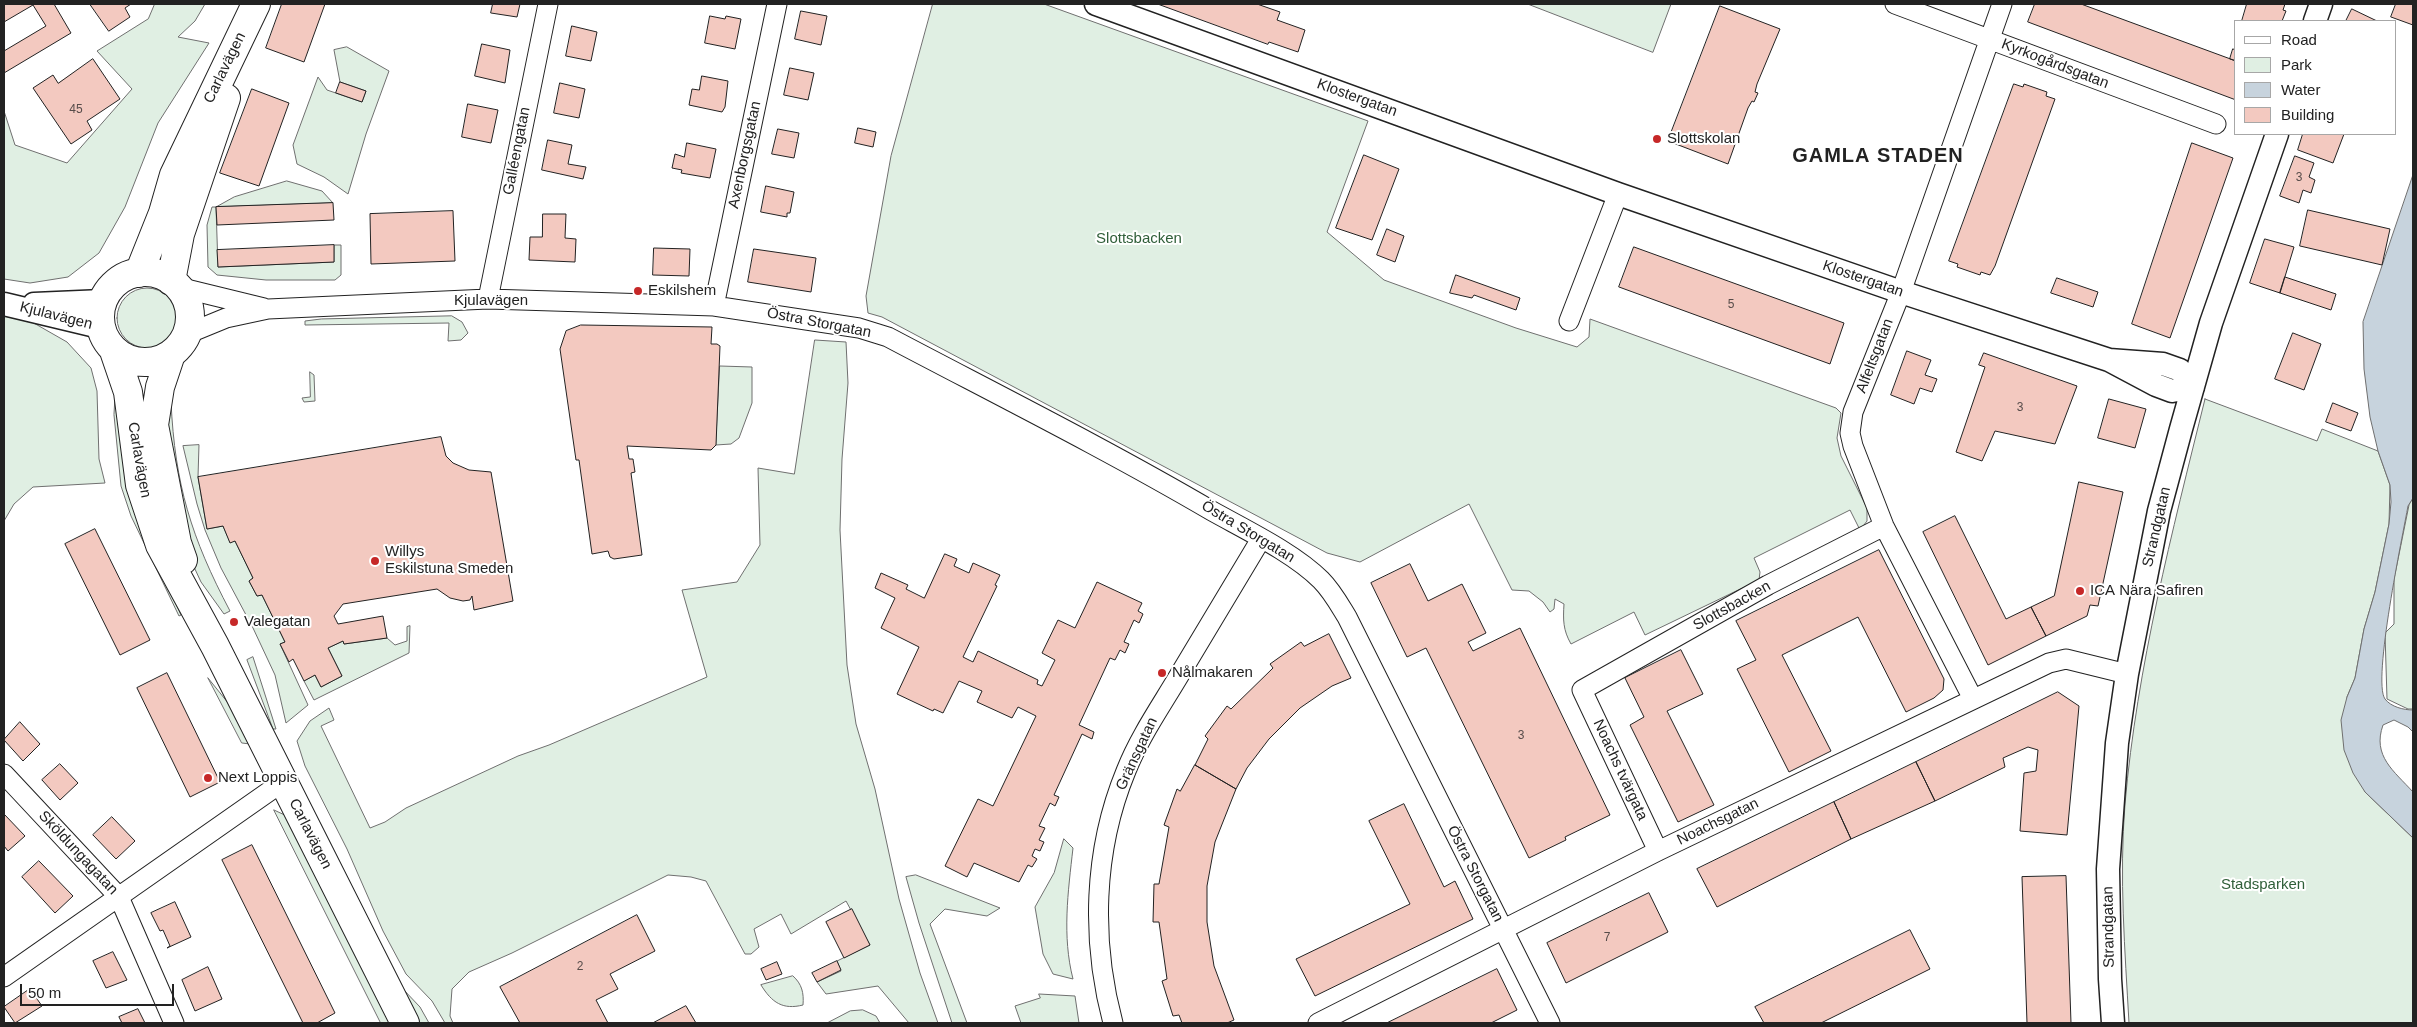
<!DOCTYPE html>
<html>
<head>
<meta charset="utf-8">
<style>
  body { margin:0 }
  #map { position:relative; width:2417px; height:1027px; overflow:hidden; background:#fff; font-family:Helvetica,sans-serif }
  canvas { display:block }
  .frame { position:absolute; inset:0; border:5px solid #222; pointer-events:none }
  .legend { position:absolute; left:2234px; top:20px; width:162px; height:115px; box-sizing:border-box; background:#fff; border:1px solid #a7a7a7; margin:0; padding:6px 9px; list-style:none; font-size:15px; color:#222 }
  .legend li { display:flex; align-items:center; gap:10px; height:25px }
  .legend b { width:25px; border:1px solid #a7a7a7 }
  .scale { position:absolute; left:20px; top:984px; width:154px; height:22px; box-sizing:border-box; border:2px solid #222; border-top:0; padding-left:6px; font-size:15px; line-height:18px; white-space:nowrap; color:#222; -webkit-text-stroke:4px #fff; paint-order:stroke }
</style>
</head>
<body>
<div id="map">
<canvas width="2417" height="1027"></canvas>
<div class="frame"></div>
<ul class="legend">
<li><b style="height:6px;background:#fff"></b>Road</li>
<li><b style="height:14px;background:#e0efe3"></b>Park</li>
<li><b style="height:14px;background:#c7d3dd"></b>Water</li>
<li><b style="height:14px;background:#f3c9c0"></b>Building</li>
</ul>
<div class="scale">50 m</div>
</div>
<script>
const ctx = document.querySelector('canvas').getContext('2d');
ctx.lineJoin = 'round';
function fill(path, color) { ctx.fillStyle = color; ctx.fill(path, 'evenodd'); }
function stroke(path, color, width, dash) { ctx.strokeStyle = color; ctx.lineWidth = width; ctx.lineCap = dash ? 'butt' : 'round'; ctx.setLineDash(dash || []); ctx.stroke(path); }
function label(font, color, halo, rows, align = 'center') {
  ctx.font = font + ' Helvetica,sans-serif'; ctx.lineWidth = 4; ctx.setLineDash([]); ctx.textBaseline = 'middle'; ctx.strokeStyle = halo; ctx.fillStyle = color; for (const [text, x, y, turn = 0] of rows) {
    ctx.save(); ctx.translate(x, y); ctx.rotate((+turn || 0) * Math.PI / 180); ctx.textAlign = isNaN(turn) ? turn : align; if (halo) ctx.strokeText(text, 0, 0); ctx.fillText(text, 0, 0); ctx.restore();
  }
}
const green = new Path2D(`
  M155,4H205L195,21L178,37L209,43L158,123L125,207L99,253L68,277L30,283L4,279V111L15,145L67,163L132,89L97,51L148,19Z
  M933,4H1044L1368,121L1327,232L1384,280L1516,328L1577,347L1589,337L1590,319L1836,408L1841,413L1837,438L1841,456L1867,508V521L1860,530L1850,510L1754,558L1760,572L1759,580L1645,635L1634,612L1571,644C1563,630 1563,620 1564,604L1555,599L1554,609L1550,612L1543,602L1529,591L1512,590L1469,504L1360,562L1327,553L882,317L868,313L866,296L891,156Z
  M1528,4H1671L1653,52Z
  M347,47L389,71L366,134L348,194L324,177L297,164L293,145L318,77L327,90L362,102L366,91L340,82L334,50Z
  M287,181L322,191L333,203L216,207L218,267L334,262V245H341V275L335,280H266L217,275L208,267L207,225L212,207H216L234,197Z
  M117 318a30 30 0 1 1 60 0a30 30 0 1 1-60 0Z
  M4,316L32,322L67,342L91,368L97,391L99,459L105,483L33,487L14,504L4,521Z
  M452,316L462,322L468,333L461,340L448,341L449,323L305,325V321L321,319Z
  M815,340L846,342L848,383L842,459L840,530L847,665L856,724L875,789L899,899L920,973L938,1023H909L878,986L826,994L817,982L841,971L837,961L870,945L846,901L791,934L781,914L754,929L759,947L751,954H745L706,881L691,877L668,875L512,953L469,972L452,989L450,1016L453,1023H445L432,1001L406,974L383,931L347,849L305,766L297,741L310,721L329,708L334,720L321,726L370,828L385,822L406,808L518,756L549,745L707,677L682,590L737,582L760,545L758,468L794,474Z
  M720,366L752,367V403L739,438L731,444L716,445Z
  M310,372L314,375L315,401L304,402L302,398L310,397Z
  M115,399L176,604L181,615L179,616L131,516L121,486L114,415Z
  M2205,399L2317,441L2322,429L2378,451L2390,485L2389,524L2375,592L2364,629L2355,678L2347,697L2365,792L2413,838V1023H2129C2125,951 2119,877 2125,804C2137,666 2172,533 2205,399Z
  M171,402C175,485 191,537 230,611L224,614L201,582L194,567L166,437Z
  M199,445L198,477L207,529L223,526L230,542L235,541L253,578L249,581L257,596L262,595L285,642L280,644L308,705L286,723L275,675L253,628L221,568L205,530L197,504L183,446Z
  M2413,498V709H2408L2387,699L2385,633L2394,624V579L2409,505Z
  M410,626L409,653L314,700L304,681L315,675L321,687L342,676L328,648L343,641L344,644L387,638L395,645L407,641V627Z
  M253,657L276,729H273L247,660Z
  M208,678L237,714L250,744L242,743Z
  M274,810L289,817L392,1023H381Z
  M1064,839L1073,848C1068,892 1062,936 1073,979L1053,974L1043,954L1035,907L1054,873Z
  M916,875L1000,908L987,916L945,909L930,924L967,1023H952L919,923L906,877Z
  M793,976C802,984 804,993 803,1005C783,1010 772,1003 761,985Z
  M402,988L420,1007L429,1023H419Z
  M1039,994L1075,996L1079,1023H1021L1015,1006L1040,998Z
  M863,1010L876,1016L880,1023H827L850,1011Z`);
fill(green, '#e0efe3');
stroke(green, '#6f6f6f', 1);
const water = new Path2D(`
  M2413,175V498L2408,506C2403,534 2372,681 2385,699C2391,707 2404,710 2413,710V732L2408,727L2394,720L2383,725C2372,756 2394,771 2413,792V838L2365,792L2353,773L2344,750L2341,720L2347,697L2355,678L2364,629L2375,592L2389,524L2391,502L2390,485L2378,451L2370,417L2364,369L2363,322Z`);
fill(water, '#c7d3dd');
stroke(water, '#6f6f6f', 1);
const building = new Path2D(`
  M4,4H54L71,33L4,73V51L46,26L33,5L4,22Z
  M90,4H131L125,8L130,17L109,31Z
  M282,4H325L304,62L266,48Z
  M493,4H520L517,17L491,13Z
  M1158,4H1257L1280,12L1277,20L1305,30L1298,52L1269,42L1268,44Z
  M2035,4H2081L2236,61V100L2028,22Z
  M2247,4H2285L2283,10L2286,11L2282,21H2242Z
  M2396,4H2413V25L2391,17Z
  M1720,6L1780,29L1757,84L1755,92L1758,93L1754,102L1752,101L1748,108L1728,164L1668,141Z
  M2352,9L2377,21H2346Z
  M801,11L827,16L821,45L795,39Z
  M710,16L725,19L726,16L741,19L735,49L705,43Z
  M572,26L597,32L591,61L566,56Z
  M482,44L510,50L505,83L475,76Z
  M2233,49L2236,50V61L2230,59Z
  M93,59L120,99L87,121L92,130L71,144L33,88L53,75L58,83Z
  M790,68L814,73L808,100L784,95Z
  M702,76L728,81L725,107L722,112L689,105L692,89L699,90Z
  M340,82L366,91L362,102L336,93Z
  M560,83L585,89L579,118L554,113Z
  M2014,84L2023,87L2024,84L2047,92L2046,96L2055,99L1995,266L1990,275L1981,272L1980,275L1957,267L1958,264L1949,261Z
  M252,89L289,103L259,186L220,173Z
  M468,104L498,110L491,143L462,137Z
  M858,128L876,132L873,147L855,143Z
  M778,129L799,133L794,158L772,154Z
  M2303,134H2344L2333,163L2298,150Z
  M548,140L572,145L568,164L586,167L583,179L542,170Z
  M687,143L716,149L710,178L681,173L682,170L672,168L675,154L684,157Z
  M2192,143L2233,158L2170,338L2132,324Z
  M1364,155L1399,169L1372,240L1336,228Z
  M2295,156L2314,163L2309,177L2315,180L2311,193L2303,190L2299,203L2280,196Z
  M766,186L794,192L790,213H787V217L761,212Z
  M333,203L334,220L217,225L216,207Z
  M2308,210L2390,229L2382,265L2300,246Z
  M453,211L455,261L371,264L370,214Z
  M543,214H566L565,238L576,239L575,262L529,260L530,237H542Z
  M1387,229L1404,236L1395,262L1377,255Z
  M2265,239L2294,247L2280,293L2250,283Z
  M334,245V262L218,267L217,250Z
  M1634,247L1844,323L1830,364L1619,287Z
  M654,248L690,249L689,276L653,275Z
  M754,249L816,258L811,292L748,282Z
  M1456,275L1520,298L1516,310L1474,295L1472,298L1450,293Z
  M2285,277L2336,294L2331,310L2280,293Z
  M2057,278L2098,292L2093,307L2051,293Z
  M581,325L712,327L711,344H717L720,346L716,445L711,450L627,446L629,459H633L635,472L631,473L642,555L614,559L610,557L608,551L592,554L579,460H576L560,349L566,331Z
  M2293,333L2321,344L2304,390L2275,379Z
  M1907,351L1931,360L1925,375L1937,379L1932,392L1920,388L1914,404L1891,395Z
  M1984,353L2077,386L2055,444L1995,431L1982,461L1956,452L1985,367L1979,365Z
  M2109,399L2146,409L2135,448L2098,438Z
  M2333,403L2358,413L2351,431L2326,422Z
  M441,437L446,456L453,463L469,470L491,472L513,601L474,610L472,596L470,600L463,601L450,598L437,589L343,604L334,616L338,624L383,616L387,638L344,644L343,641L328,648L342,676L321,687L315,675L304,681L293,659L289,662L280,644L285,642L262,595L257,596L249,581L253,578L235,541L230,543L223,526L207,529L198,477Z
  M2079,482L2123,492L2098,606L2090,605L2087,616L2046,636L2031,607L2054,596Z
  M1955,516L2006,619L2031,607L2046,636L1988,665L1923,532Z
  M95,529L150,640L120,655L65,544Z
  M1879,550L1944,679L1943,690L1934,698L1906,712L1858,617L1782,655L1831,751L1789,772L1737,669L1756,660L1736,621Z
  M945,554L957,559L954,566L969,573L973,563L1000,575L995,585L997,586L963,657L973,662L978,651L1038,680L1037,684L1042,686L1055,660L1042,653L1058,620L1075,628L1097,582L1142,603L1138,611L1143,614L1139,623L1134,620L1124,642L1129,644L1125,653L1120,650L1115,660L1110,658L1079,725L1094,732L1092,739L1082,734L1054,795L1059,797L1055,806L1050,803L1039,826L1045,828L1039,840L1044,842L1040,851L1035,849L1032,856L1037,859L1032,867L1028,865L1019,882L974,863L967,877L945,866L978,799L993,806L1036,716L1018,707L1012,718L977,702L982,691L959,681L943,713L934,709L933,711L897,694L919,647L881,628L895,598L875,588L881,573L908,585L906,589L924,598Z
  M1410,564L1428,601L1462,584L1486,633L1468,642L1473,651L1520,628L1610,815L1565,837L1566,840L1529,858L1426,648L1407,657L1371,583Z
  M1329,634L1351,678L1332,686L1300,708L1269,739L1247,768L1236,789L1195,765L1208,739L1205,736L1227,706L1231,709L1273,668L1270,664L1301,642L1304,646Z
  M1681,650L1703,694L1667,711L1714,805L1678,822L1630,725L1644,717L1625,678Z
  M167,673L220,782L190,797L137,688Z
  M2058,692L2079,706L2067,835L2020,831L2024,773L2036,771L2038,750L2028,747L2003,758L2005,767L1935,801L1916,762Z
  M20,722L40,744L23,761L4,740Z
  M1916,762L1935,801L1851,839L1834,802Z
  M60,764L78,783L60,800L42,780Z
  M1195,765L1236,789L1215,842L1207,886V922L1214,966L1234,1020L1227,1023H1182L1179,1015L1173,1016L1162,981L1167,979L1159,922H1153L1154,884H1159L1169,827L1164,825L1177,789L1180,791Z
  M1834,802L1851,839L1717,907L1697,869Z
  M1404,804L1444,887L1455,881L1473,919L1315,996L1296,959L1410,904L1369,821Z
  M4,814L25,836L8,851L4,846Z
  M112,817L135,841L116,859L93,835Z
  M252,845L335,1013L317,1023H303L222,860Z
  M39,861L73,896L55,913L22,877Z
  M2066,876L2071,1023H2027L2022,877Z
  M1649,893L1668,932L1566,983L1547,943Z
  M175,902L191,937L167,948L170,946L163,930L160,931L151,913Z
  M852,909L870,945L844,958L826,922Z
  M637,915L655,951L610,974L618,989L596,1000L608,1023H520L500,987Z
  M1910,930L1930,969L1821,1023H1764L1755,1007Z
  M113,952L127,980L106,988L93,961Z
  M837,961L841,970L817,982L812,973Z
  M777,962L782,974L766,980L761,969Z
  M208,967L222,999L195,1011L182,980Z
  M1497,969L1517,1010L1491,1023H1387Z
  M30,989L42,1006L15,1023L4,1007Z
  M686,1006L696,1023H653Z
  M138,1009L145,1023H122L119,1017Z`);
fill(building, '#f3c9c0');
stroke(building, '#222', 1);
const minor = new Path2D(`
  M1895,4L2216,124
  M178,287L264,308
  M488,299L548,4
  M714,306L777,4
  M1569,321L1618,194
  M187,334L226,318L268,309L488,299L714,306L859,328L888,337C996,394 1106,449 1212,511C1246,530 1294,553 1321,580C1332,591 1339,604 1347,617L1550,1023
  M1973,699L1884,526L1853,446L1850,433L1853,412L1901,292L2002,4
  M4,774L119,897L174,1023
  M1658,851L1582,690L1768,585L1884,526
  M4,977L284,781
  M1113,1023C1091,941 1093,851 1126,771C1139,738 1159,709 1177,679C1205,632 1233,585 1261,539
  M1318,1023L1658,851L2049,663L2066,659L2127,674`);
const tertiary = new Path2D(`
  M1096,4L1618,194L1901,292L2109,360L2156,385L2172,391L2193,387L2180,370L2163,364L2109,360
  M2315,21L2321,4
  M4,304L100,327
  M34,304L103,301
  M2113,1023L2110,979L2108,869L2117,743L2127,674L2159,511L2181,429L2211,323L2277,134`);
const primary = new Path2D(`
  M100 317a45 45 0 1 1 90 0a45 45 0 1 1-90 0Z
  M139,273L163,213L174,175L256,4
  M171,281L180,234L226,98
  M114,351L128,392L140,485L160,545L215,646L405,1023
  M171,354L160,387L154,425L177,543L183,560`);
stroke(minor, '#222', 21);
stroke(tertiary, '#222', 25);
stroke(primary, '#222', 30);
stroke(minor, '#fff', 19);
stroke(tertiary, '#fff', 22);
stroke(primary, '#fff', 28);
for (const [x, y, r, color] of [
  [1657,139,5,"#c62828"],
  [638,291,5,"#c62828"],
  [375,561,5,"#c62828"],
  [2080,591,5,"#c62828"],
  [234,622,5,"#c62828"],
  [1162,673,5,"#c62828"],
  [208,778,5,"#c62828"]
]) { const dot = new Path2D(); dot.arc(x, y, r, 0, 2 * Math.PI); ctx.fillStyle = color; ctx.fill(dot); stroke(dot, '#fff', 2); }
label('12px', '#564c4a', null, [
  ["45",76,110],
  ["3",2299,178],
  ["5",1731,305],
  ["3",2020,408],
  ["3",1521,736],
  ["7",1607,938],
  ["2",580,967]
]);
label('15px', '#222', '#fff', [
  ["Kyrkogårdsgatan",2055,64,21],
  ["Carlavägen",225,68,-64],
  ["Klostergatan",1357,98,20],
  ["Galléengatan",517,151,-79],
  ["Axenborgsgatan",745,155,-78],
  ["Klostergatan",1863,279,19],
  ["Kjulavägen",491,301],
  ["Kjulavägen",56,316,14],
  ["Östra Storgatan",819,323,11],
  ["Alfeltsgatan",1875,356,-69],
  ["Carlavägen",139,460,80],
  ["Strandgatan",2157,527,-77],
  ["Östra Storgatan",1248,532,31],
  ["Slottsbacken",1732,606,-29],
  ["Gränsgatan",1137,754,-65],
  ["Noachs tvärgata",1620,770,65],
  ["Noachsgatan",1718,822,-26],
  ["Carlavägen",310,834,63],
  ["Sköldungagatan",78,853,47],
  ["Östra Storgatan",1475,874,63],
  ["Strandgatan",2109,927,-91]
]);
label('15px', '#222', '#fff', [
  ["Slottskolan",1667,139],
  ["Eskilshem",648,291],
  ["Willys",385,552],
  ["Eskilstuna Smeden",385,569],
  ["ICA Nära Safiren",2090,591],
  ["Valegatan",244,622],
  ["Nålmakaren",1172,673],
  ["Next Loppis",218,778]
], 'left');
label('15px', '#2f5e38', '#fff', [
  ["Slottsbacken",1139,239],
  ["Stadsparken",2263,885]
]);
ctx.letterSpacing = '1px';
label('bold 20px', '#222', '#fff', [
  ["GAMLA STADEN",1878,156]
]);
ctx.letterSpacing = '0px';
</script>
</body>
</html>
